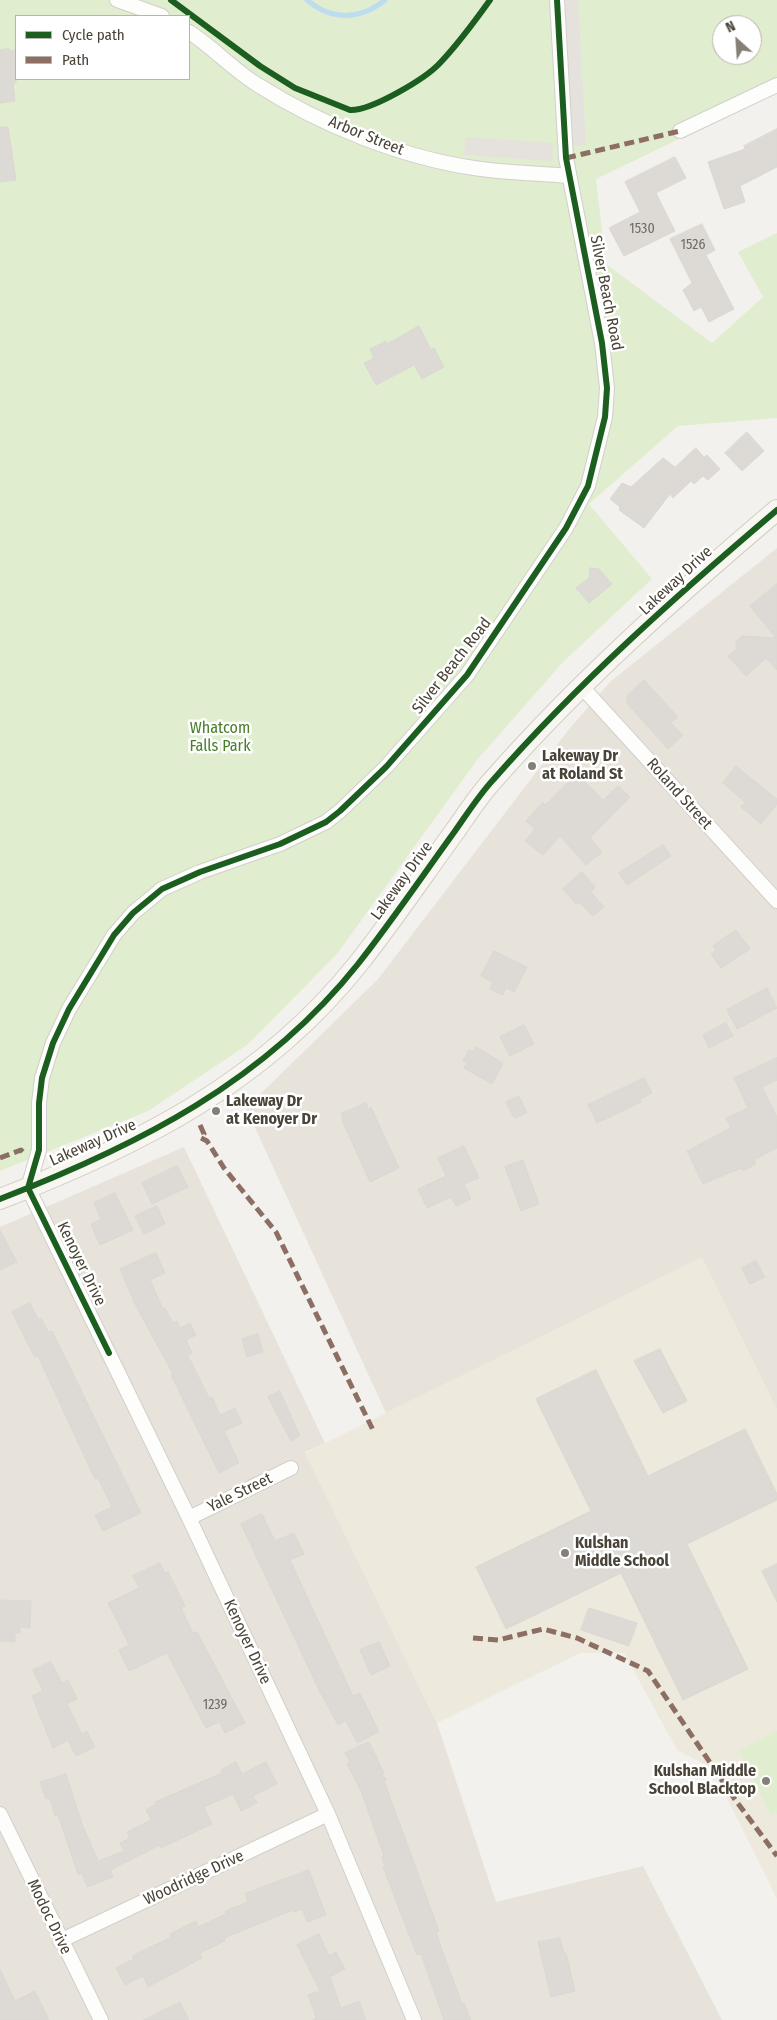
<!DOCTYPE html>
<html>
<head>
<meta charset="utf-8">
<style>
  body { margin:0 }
  #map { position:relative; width:777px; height:2020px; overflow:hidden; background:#f3f1ed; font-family:"Fira Sans Condensed",sans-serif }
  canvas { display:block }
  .legend { position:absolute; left:15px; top:15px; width:175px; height:65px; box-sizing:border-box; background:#fff; border:1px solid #b7b4af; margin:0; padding:6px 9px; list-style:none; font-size:15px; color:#4a4338 }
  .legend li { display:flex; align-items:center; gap:10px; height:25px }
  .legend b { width:25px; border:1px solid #b7b4af }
  .north { position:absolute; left:712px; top:15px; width:50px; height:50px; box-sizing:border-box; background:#fff; border:1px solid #b7b4af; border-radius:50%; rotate:334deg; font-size:14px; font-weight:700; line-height:20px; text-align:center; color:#4a4338 }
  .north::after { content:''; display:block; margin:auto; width:18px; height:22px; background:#858077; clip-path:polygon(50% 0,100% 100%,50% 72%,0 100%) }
</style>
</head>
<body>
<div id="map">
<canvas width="777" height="2020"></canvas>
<ul class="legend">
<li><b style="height:6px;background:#1b5e20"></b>Cycle path</li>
<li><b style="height:6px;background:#8d6e63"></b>Path</li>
</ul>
<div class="north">N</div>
</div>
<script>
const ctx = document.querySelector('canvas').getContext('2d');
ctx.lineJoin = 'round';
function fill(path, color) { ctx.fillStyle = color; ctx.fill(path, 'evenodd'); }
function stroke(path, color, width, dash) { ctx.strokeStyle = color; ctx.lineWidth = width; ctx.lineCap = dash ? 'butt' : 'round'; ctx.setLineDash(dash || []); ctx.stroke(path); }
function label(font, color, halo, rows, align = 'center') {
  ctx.font = font + ' "Fira Sans Condensed",sans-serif'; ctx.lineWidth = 5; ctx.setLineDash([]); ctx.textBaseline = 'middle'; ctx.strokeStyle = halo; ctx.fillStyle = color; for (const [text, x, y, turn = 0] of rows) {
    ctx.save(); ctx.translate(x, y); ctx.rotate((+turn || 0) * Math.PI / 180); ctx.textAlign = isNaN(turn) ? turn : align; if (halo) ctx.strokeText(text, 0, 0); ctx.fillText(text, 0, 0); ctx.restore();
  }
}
fill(new Path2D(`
  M777,548V1410L702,1258L386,1413L246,1108L378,979L570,728L610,682Z
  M184,1147L325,1443L305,1452L437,1723L496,1902L643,1866L722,2020H0V1227Z`), '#e7e3db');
fill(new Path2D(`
  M702,1257L777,1410V1899L712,1768L677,1750L624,1653H580L437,1723L305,1453Z`), '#eee9dd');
fill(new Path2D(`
  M0,0H777V92L596,179L606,264L712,343L763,297L738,252L777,233V418L678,426L589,504L652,579L563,662L477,760L337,954L247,1045L148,1111L0,1171ZM16,16H189V79H16ZM722,25H752V55H722Z
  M777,1731V1813L771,1816L739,1750Z`), '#e0edce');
fill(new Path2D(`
  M565,0H578L586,145L573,146Z
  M466,137L553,143L552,161L464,155Z`), '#e5e2de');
stroke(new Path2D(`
  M307,0C332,21 360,20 385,0`), '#bedcf0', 5);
const building = new Path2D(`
  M9,49V51L16,50V83H13L15,101L0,103V50Z
  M0,127H8L16,180L0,182Z
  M777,129V167L740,186L745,202L724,209L708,162L745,149L744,146Z
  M675,157L686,178L656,193L675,231L624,256L609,228L640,212L625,182Z
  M702,224L715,250L706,255L734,309L709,322L701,307L694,311L683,290L692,283L670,239Z
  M419,326L431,350L434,348L444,367L422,379L414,365L376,385L364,363L374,358L370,349L386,341L387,344Z
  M747,432L764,451L742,471L725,453Z
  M696,448L704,457L707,455L720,469L708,480L703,476L694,484L691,481L673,498L670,494L644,528L619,510L620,507L610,499L622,483L631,487L663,458L675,467Z
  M590,568L599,569L612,584L589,603L576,588L589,578Z
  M777,584V670L766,658L746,676L728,656L736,650V642L742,636L776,638L750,606Z
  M644,680L678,717L671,723L683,735L668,749L627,703V696Z
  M736,766L777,799V804L761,824L741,807L745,802L723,783Z
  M577,774L603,800L618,786L630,797L590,838L602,852L586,865L560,836L543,855L525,841L535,829L526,821L543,802L545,805Z
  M663,845L671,856L627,885L619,873Z
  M582,872L595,887L591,892L604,907L593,916L579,902L576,904L563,889Z
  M736,930L750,949L721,968L711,954L716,951L713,946Z
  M494,951L527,967L514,992L506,988L503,995L490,989L493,982L481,976Z
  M767,988L777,1008L737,1029L727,1010Z
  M726,1023L733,1036L709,1048L703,1035Z
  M524,1025L534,1044L510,1056L500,1037Z
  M476,1047L503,1063L492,1084L464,1068L467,1063L463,1061L469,1050L473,1052Z
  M777,1058V1080L762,1087L777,1117V1148L754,1160L756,1164L743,1171L741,1168L703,1184L687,1151L731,1128L726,1118L748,1108L734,1078Z
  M644,1078L652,1093L640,1099L641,1102L597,1123L588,1105Z
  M519,1096L527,1113L514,1118L506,1102Z
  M366,1103L368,1109L371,1107L399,1168L370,1182L342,1120L343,1119L341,1114Z
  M464,1146L479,1178L464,1184L471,1199L456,1206L451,1197L427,1208L418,1189L446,1176L438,1158Z
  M523,1160L539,1204L521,1211L505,1167Z
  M177,1166L188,1187L152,1204L142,1183Z
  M115,1193L133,1230L100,1245L91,1224L101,1219L94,1203Z
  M157,1206L165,1224L144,1234L135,1216Z
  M0,1230L17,1262L0,1270Z
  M156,1253L165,1273L150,1280L163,1309L165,1308L173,1323L177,1321L180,1328L190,1323L196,1335L186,1340L192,1353L188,1356L209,1398L212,1397L220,1415L235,1408L242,1423L224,1431L239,1463L219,1473L171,1375L173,1374L136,1306L120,1269Z
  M756,1261L765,1277L750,1284L742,1268Z
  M30,1303L38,1319L41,1318L48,1332L52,1331L141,1513L103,1531L95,1515L112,1507L98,1478L95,1479L38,1356L35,1358L12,1312Z
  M258,1334L263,1352L247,1357L242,1339Z
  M660,1349L687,1401L663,1413L634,1361Z
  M596,1370L648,1476L745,1429L777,1494V1500L687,1544L748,1669L683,1700L621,1573L506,1629L476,1567L591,1511L536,1399Z
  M280,1391L300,1436L291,1441L268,1397Z
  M262,1514L275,1541L294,1533L304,1554L290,1560L353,1696L360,1693L379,1732L357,1743L346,1721L338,1725L319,1690L241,1524Z
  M160,1563L165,1573L168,1572L185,1606L181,1608L193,1633L197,1632L245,1723L225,1733L219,1722L206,1728L167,1653L129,1671L119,1650L129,1645L108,1603L139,1588L133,1576Z
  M777,1564V1602L762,1571Z
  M0,1600L31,1601L30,1628L20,1627V1633H15V1642L0,1641Z
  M589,1608L637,1623L629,1646L581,1630Z
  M379,1642L390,1666L371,1675L360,1650Z
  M51,1662L62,1683L68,1680L77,1699L67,1704L82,1734L87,1731L95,1747L76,1756L68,1740L53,1748L32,1696L43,1691L33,1670Z
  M369,1742L384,1773L382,1774L386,1780L384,1781L439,1931L436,1932L441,1947L462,2004L464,2003L471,2020H444L421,1954L417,1955L383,1867H385L382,1857L384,1856L361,1791L347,1764L350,1763L345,1753Z
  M236,1762L242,1774L266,1762L277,1784L253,1796L257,1803L241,1811L233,1794L204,1807L212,1824L161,1848L160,1845L110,1870L113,1877L87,1887L82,1873L78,1874L58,1815L55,1816L50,1798L46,1799L40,1782L66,1774L82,1824L98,1861L124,1851L120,1843L130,1838L127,1832L151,1820L146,1810L156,1804L155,1802L222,1773L221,1770Z
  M309,1870L326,1915L307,1922L302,1909L294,1912L293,1910L224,1938L225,1941L200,1953L202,1958L148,1987L143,1976L125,1985L116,1968L134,1959L132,1956L171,1937L170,1934L196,1921L198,1927L226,1914L225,1911L248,1902L245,1894Z
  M319,1934L329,1956L336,1952L345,1969L330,1977L341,2008L359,2001L366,2020H313L316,2017L308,1995L320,1991L297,1945Z
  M560,1938L564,1954L566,1953L575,1991L551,1997L538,1942Z
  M0,1969L15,2001L35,1991L49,2020H0Z
  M180,2002L189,2020H144Z`);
fill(building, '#dddad5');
stroke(building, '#dbd8d3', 1);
const minor = new Path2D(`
  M117,0L162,16
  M189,32C213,47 233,70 258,85C321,125 400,157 474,168C505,173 537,173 569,176
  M680,131L777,85
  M581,686L777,901
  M189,1518L291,1468
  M0,1814L101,2020
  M60,1941L328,1814
  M414,2020L328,1814L189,1518L28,1188L39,1150V1103L42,1078L53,1043L69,1009L114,935L133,913L162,889L200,872L280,844L326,822L340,811L386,767L467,675L566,528L588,486L605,417L607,388L602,343L566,158L557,0`);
const secondary = new Path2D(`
  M0,1199C139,1145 264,1082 358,964C392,921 423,875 455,831C467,814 479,795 493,780C579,682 678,594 777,510`);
stroke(minor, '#d1cfcb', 16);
stroke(secondary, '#d2cec4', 22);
stroke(minor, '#fdfdfc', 14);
stroke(secondary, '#f7f6f1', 20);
stroke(new Path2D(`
  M566,158L680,131
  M200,1125L204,1134L201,1138L207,1141L224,1168L276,1232L373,1430
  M0,1158L21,1150L26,1155
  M473,1638L498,1640L543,1629L577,1638L648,1671L734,1798L777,1856`), '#8d6e63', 5, [10, 5]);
stroke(new Path2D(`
  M171,0L260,66L295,88L350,110C371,111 425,79 440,63C458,44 475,21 490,0
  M28,1188L39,1150V1103L42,1078L53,1043L69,1009L114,935L133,913L162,889L200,872L280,844L326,822L340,811L386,767L467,675L566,528L588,486L605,417L607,388L602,343L566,158L557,0
  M28,1188L109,1353
  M0,1199C139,1145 264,1082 358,964C392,921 423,875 455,831C467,814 479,795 493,780C579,682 678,594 777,510`), '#1b5e20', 6);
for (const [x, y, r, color] of [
  [532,766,5,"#858077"],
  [216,1111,5,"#858077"],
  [565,1553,5,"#858077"],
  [766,1781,5,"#858077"]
]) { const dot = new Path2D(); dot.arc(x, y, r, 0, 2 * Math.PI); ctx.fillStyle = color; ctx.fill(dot); stroke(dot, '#fff', 2); }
label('14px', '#706a60', null, [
  ["1530",642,229],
  ["1526",693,245],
  ["1239",215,1705]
]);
label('16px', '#4a4338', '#fff', [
  ["Arbor Street",366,136,22],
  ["Silver Beach Road",606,293,79],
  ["Lakeway Drive",676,581,-43],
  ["Silver Beach Road",452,666,-52],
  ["Roland Street",679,794,48],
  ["Lakeway Drive",402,881,-54],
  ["Lakeway Drive",93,1143,-24],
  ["Kenoyer Drive",81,1264,64],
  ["Yale Street",240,1493,-26],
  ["Kenoyer Drive",247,1642,65],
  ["Woodridge Drive",194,1878,-25],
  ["Modoc Drive",49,1917,64]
]);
label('16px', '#497e2a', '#fff', [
  ["Whatcom",220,729],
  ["Falls Park",220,747]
]);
label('bold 16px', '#4a4338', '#fff', [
  ["Lakeway Dr",542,757],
  ["at Roland St",542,775],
  ["Lakeway Dr",226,1102],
  ["at Kenoyer Dr",226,1120],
  ["Kulshan",575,1544],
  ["Middle School",575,1562],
  ["Kulshan Middle",756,1772,"right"],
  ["School Blacktop",756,1790,"right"]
], 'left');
</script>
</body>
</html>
